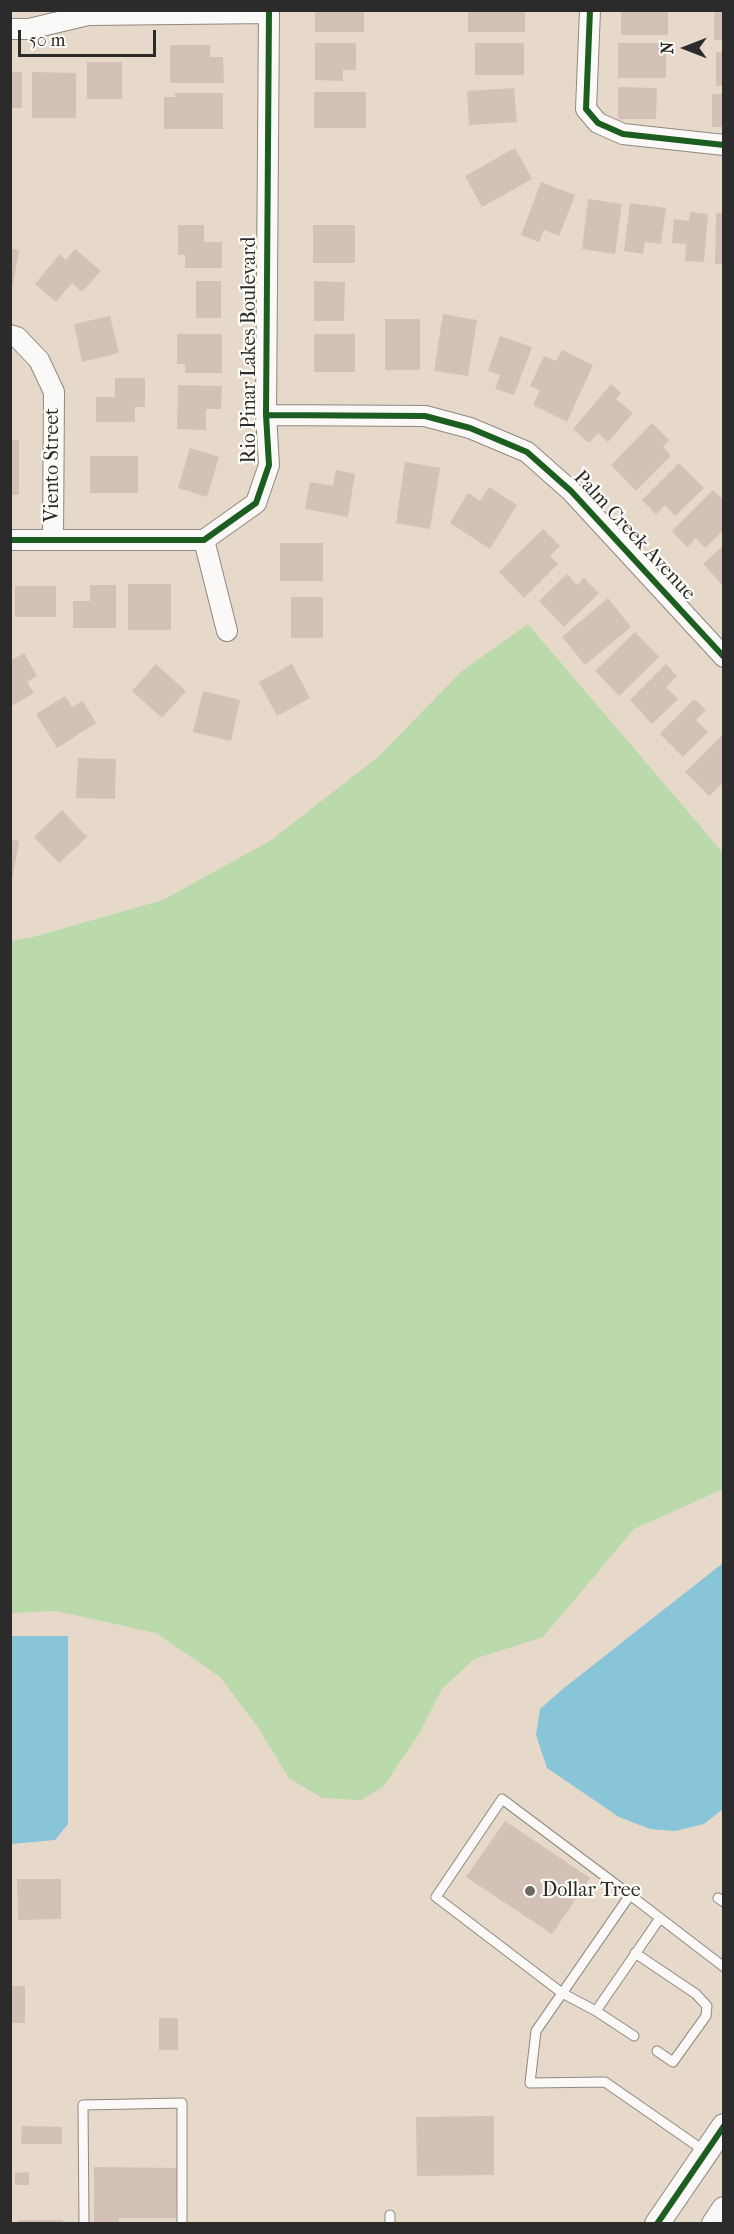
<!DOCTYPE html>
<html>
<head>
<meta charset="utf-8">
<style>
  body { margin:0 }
  #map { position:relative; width:734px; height:2234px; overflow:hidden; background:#e6d9c9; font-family:"IM FELL French Canon",serif }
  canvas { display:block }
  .frame { position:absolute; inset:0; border:12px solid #2b2b2b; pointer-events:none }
  .north { position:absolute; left:656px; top:18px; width:60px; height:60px; -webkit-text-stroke:4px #fdfcf7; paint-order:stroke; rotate:270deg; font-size:16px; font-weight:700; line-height:24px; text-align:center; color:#2b2b2b }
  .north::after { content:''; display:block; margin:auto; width:21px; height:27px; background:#2b2b2b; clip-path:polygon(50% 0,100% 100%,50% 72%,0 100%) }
  .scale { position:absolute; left:18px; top:30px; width:138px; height:27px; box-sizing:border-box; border:3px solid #2b2b2b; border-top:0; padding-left:8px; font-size:18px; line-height:21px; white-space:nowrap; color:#2b2b2b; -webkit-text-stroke:4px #fdfcf7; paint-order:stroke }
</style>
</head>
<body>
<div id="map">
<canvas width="734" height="2234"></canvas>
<div class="frame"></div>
<div class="north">N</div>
<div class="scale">50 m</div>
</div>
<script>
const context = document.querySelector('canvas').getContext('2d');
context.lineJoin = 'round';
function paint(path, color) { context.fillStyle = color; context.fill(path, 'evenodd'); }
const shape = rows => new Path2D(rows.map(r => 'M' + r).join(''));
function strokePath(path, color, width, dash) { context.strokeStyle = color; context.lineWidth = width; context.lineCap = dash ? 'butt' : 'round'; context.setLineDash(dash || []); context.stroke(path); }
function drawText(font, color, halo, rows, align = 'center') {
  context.font = font + ' "IM FELL French Canon",serif'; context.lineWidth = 4.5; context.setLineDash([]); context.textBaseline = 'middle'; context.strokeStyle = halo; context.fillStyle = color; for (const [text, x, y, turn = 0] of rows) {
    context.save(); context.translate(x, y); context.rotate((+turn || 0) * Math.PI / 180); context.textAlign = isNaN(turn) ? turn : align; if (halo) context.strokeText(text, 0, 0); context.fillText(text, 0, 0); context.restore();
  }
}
paint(shape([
  [528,624,723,853,723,1489,634,1529,543,1637,474,1659,442,1689,419,1734,383,1787,361,1800,322,1798,289,1778,257,1726,220,1677,156,1633,56,1611,11,1613,11,941,33,937,163,900,270,841,378,757,462,671]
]), '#badaab');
paint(shape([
  [723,1563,723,1809,704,1824,675,1831,650,1829,619,1817,547,1768,536,1735,540,1709,564,1688],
  [11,1636,68,1636,68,1824,55,1840,11,1844]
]), '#88c5d8');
paint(shape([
  [315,10,364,10,364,32,315,32],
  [468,10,525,10,525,32,468,32],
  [621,10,668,10,668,35,621,35],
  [714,10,724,10,724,40,714,40],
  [315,43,356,43,356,70,343,70,343,81,315,80],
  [475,43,524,43,524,75,475,75],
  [618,43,666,43,666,78,618,78],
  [170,45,210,45,210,57,223,57,224,83,170,83],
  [716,52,724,52,724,86,716,86],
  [87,62,122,62,122,99,87,99],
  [10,72,22,72,22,108,10,108],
  [32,72,76,73,76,118,32,118],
  [618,87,657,88,656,119,618,119],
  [514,88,517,122,469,125,467,91],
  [314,92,366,92,366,128,314,128],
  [175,93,223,93,223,129,164,129,164,97,175,97],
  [712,94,724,94,724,127,712,127],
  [515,148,532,179,482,207,465,176],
  [541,182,575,195,559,236,544,230,539,242,521,235],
  [588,199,622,204,615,254,582,249],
  [630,203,666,208,661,244,645,242,643,254,624,251],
  [690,212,708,214,704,262,685,261,686,244,672,243,674,219,689,221],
  [716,213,724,213,724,264,715,264],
  [178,225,204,225,204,242,222,242,222,268,185,268,185,255,178,255],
  [313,225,355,225,355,263,313,263],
  [10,248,19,250,12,289,10,289],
  [75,249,101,271,82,292,72,283,56,302,35,284,60,254,66,260],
  [196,281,221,281,221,318,196,318],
  [314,281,345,282,344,321,314,321],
  [443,314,477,320,468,376,434,371],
  [110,316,119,353,82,362,74,324],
  [385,319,420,319,420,370,385,370],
  [177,334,222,334,222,373,185,373,185,364,177,364],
  [314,334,355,334,355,372,314,372],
  [500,336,532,347,514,395,495,389,500,375,488,371],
  [562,350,593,365,567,422,533,405,540,390,530,386,544,356,556,361],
  [115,378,145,378,145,407,135,407,135,422,96,422,96,397,115,397],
  [611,384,621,393,616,399,633,413,608,442,598,433,589,443,573,429],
  [178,385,222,386,221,409,206,409,206,430,177,429],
  [652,423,669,440,663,447,671,456,636,491,611,465],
  [10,440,19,440,19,495,10,495],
  [190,448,219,457,207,497,178,488],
  [90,456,138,456,138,493,90,493],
  [405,462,440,468,430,529,396,523],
  [679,463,704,488,675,516,665,505,656,514,642,500],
  [336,470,355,474,348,517,305,509,310,482,333,486],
  [489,487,517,505,490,549,450,523,468,493,480,501],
  [713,490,724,500,724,530,705,548,696,538,687,547,672,531],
  [543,529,560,546,550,556,558,564,524,598,499,572],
  [280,543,323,543,323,581,280,581],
  [724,545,724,587,703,564],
  [567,574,577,585,584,578,599,593,564,627,539,601],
  [128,584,171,584,171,630,128,630],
  [90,585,116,585,116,628,73,628,73,601,90,601],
  [15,586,56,586,56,617,15,617],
  [291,597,323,597,323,638,291,638],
  [608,598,631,627,585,665,562,637],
  [635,632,659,657,619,696,595,671],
  [24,653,37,676,27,682,34,693,10,707,10,661],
  [156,664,186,691,162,718,132,691],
  [292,664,310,698,277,716,259,682],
  [666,664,677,676,666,687,678,699,652,724,630,700],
  [203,691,240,700,231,741,193,732],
  [65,696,72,707,83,701,96,723,57,748,36,714],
  [694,699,706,710,696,720,708,732,683,757,660,734],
  [724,733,724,782,709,796,685,772],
  [78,758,116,759,115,799,76,798],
  [62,810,87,837,59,863,34,837],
  [10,840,19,841,12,880,10,880],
  [505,1821,590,1878,552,1934,466,1877],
  [17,1879,61,1879,61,1919,18,1920],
  [10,1986,25,1986,25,2023,10,2023],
  [159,2018,178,2018,178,2050,159,2050],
  [494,2116,494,2175,417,2176,416,2117],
  [22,2126,62,2127,62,2144,21,2144],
  [94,2167,177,2168,176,2218,119,2218,119,2224,94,2224],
  [29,2172,29,2185,15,2185,15,2173],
  [18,2220,63,2220,63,2224,18,2224]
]), '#d3c0b7');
const service = shape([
  [630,1895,502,1799,436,1897,562,1993,596,2011,634,2036],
  [718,1898,724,1902],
  [635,1953,696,1994,707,2006,706,2016,673,2062,657,2051],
  [596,2011,660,1918],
  [706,2152,605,2082,530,2083,536,2031,630,1895,724,1967],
  [84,2224,83,2105,182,2103,182,2224],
  [390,2224,390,2215]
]);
const minor = shape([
  [590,10,586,109,598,123,623,134,724,145],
  [10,29,29,29,88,15,269,13],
  [10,335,17,337,39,360,54,392,53,540],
  [266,415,425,416,470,428,527,452,571,491,724,657],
  [10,540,204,540,256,503,269,465,266,415,269,10],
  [204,540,227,631]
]);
const tertiary = shape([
  [657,2224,724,2126],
  [714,2224,724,2209]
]);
strokePath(service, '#8e8880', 11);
strokePath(minor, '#8e8880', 22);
strokePath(tertiary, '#8e8880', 26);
strokePath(service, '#fbf9f7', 9);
strokePath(minor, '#fbf9f7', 20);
strokePath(tertiary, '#fbf9f7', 24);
strokePath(shape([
  [590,10,586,109,598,123,623,134,724,145],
  [266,415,425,416,470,428,527,452,571,491,724,657],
  [10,540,204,540,256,503,269,465,266,415,269,10],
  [657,2224,724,2126]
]), '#1b5e20', 6);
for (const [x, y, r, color] of [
  [530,1891,6,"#6c6862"]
]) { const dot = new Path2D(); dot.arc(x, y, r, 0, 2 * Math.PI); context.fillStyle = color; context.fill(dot); strokePath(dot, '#fdfcf7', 2); }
drawText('20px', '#2b2b2b', '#fdfcf7', [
  ["Rio Pinar Lakes Boulevard",250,350,-90],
  ["Viento Street",53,465,-90],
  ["Palm Creek Avenue",634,536,47]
]);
drawText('20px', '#2b2b2b', '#fdfcf7', [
  ["Dollar Tree",542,1891]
], 'left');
</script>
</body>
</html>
